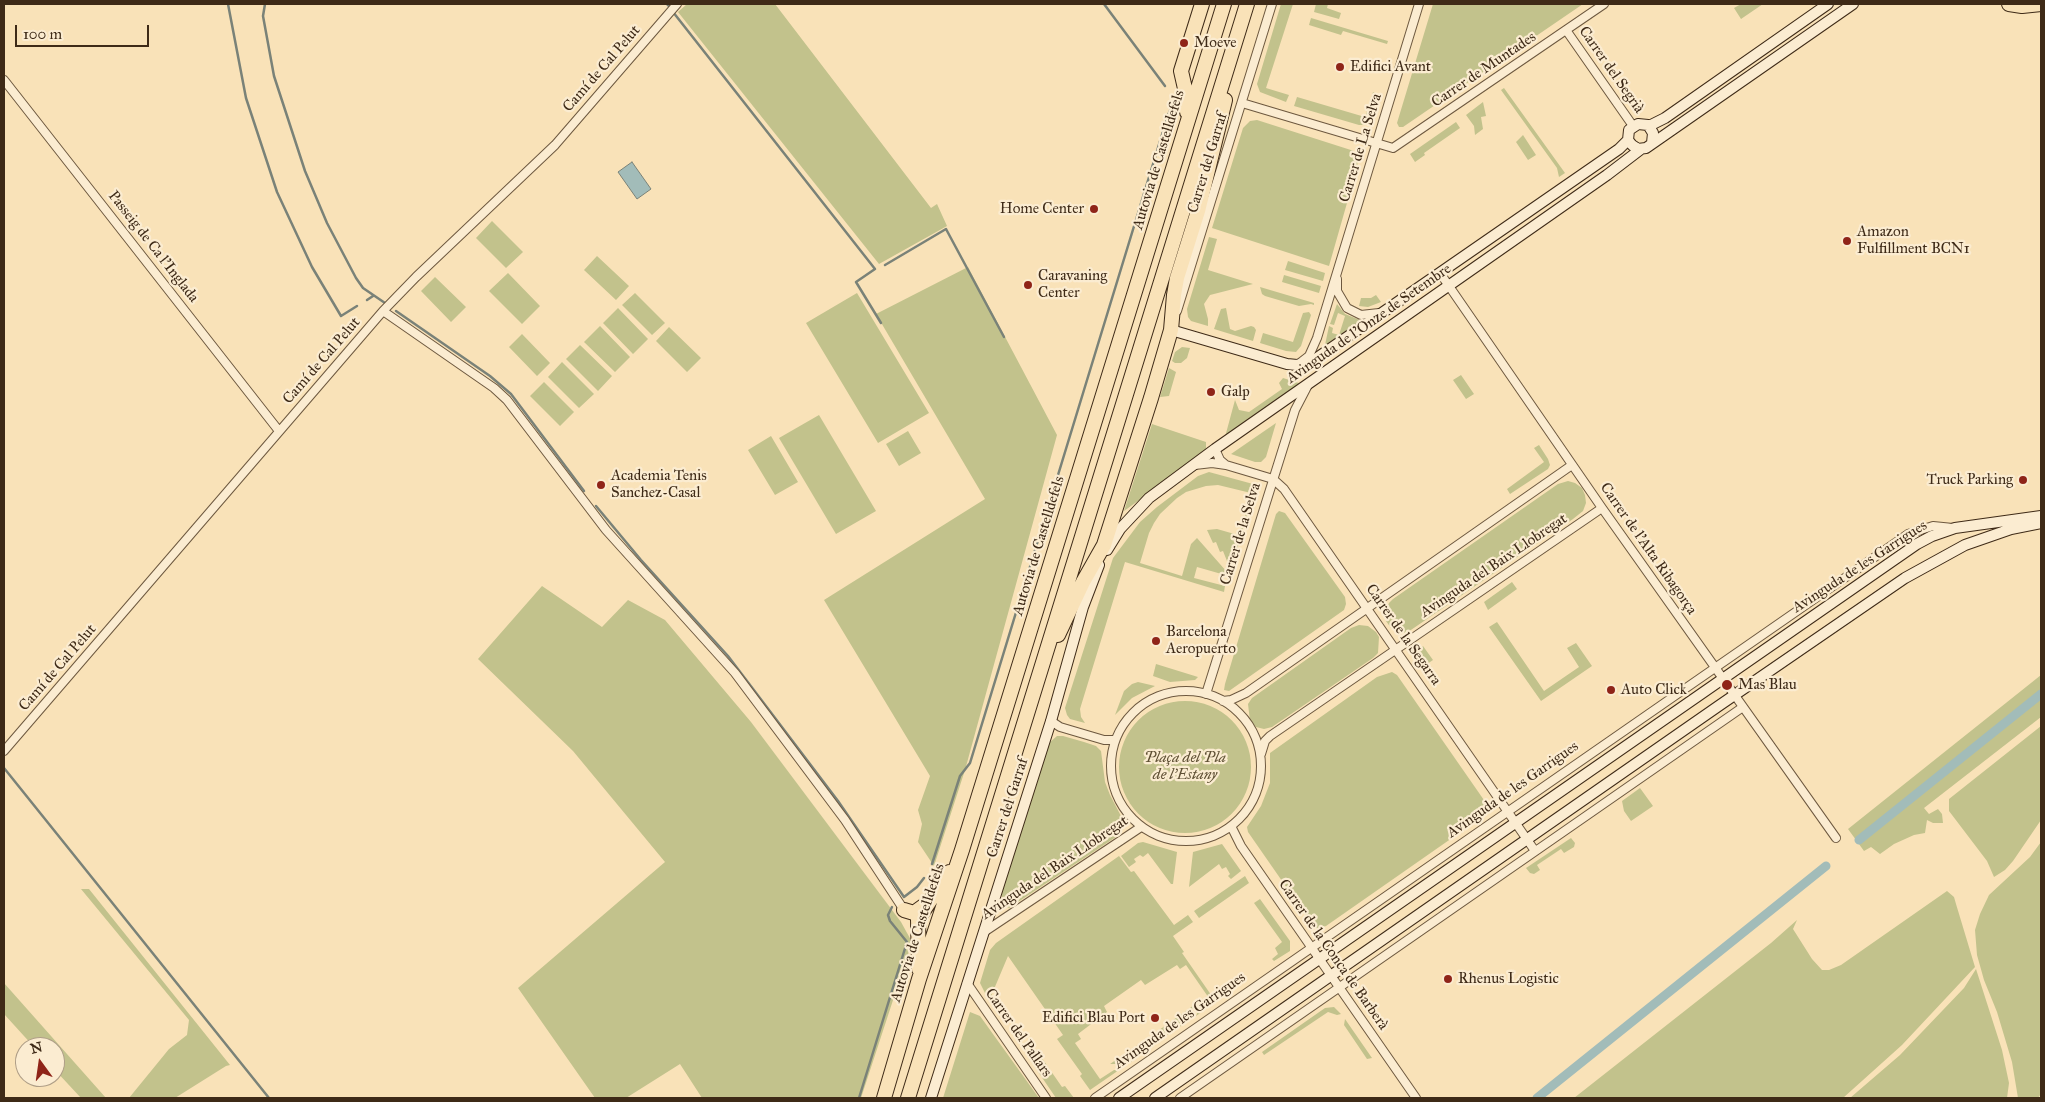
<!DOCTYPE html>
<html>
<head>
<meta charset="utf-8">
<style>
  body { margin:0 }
  #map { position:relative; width:2045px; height:1102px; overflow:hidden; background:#f9e2b8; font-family:"IM FELL Great Primer",serif }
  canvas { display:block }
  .frame { position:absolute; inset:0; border:5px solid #3e2a17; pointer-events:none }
  .north { position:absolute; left:15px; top:1037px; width:50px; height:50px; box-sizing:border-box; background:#fbecd1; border:1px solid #af9e87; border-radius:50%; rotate:346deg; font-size:14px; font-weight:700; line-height:20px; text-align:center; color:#3e2a17 }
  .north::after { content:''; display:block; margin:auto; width:18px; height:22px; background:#8f2418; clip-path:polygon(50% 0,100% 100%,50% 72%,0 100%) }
  .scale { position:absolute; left:15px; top:25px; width:134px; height:22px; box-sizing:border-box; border:2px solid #3e2a17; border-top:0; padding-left:6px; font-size:15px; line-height:18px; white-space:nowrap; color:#3e2a17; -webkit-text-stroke:4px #fbecd1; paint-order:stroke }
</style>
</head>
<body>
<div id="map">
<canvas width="2045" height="1102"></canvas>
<div class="frame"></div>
<div class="north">N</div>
<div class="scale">100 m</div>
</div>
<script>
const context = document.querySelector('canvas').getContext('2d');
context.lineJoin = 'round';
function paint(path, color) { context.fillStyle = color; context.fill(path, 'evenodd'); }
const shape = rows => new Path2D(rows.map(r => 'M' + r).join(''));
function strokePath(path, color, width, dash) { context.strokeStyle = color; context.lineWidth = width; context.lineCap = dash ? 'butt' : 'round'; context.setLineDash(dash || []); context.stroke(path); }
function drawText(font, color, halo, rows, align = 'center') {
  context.font = font + ' "IM FELL Great Primer",serif'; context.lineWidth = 4.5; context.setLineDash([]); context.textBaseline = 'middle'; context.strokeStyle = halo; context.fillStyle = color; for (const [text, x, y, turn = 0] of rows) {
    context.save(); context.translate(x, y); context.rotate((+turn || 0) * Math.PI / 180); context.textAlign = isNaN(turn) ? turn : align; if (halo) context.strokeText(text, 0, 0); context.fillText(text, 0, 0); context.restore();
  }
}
paint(shape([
  [687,4,775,4,931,208,937,204,947,226,879,264,678,12],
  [1281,4,1293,4,1266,88,1289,95,1286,102,1260,92,1257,84],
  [1316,4,1328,4,1327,8,1341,13,1339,19,1314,12],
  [1433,4,1583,4,1403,127,1399,127,1397,123],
  [1741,4,1763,4,1741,19,1734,8],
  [1311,18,1388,41,1387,44,1343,31,1341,35,1309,25],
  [1504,88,1565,173,1559,177,1557,168,1501,90],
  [1373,92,1379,95,1371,119,1366,125,1359,125,1294,106,1297,97,1365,117],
  [1483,102,1486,116,1481,117,1483,129,1475,135,1474,126,1466,115],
  [1257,120,1354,151,1358,157,1357,168,1329,266,1212,228,1243,128,1250,121],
  [1456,122,1460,128,1424,153,1425,155,1415,162,1410,154],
  [1523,135,1536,155,1528,160,1516,142],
  [492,221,523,252,506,268,476,238],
  [1209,237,1217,239,1208,270,1253,284,1210,295,1204,304,1208,319,1208,326,1191,321,1188,317,1187,309],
  [597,256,629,286,616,300,584,270],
  [1288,261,1325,273,1323,281,1285,270],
  [968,267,1057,435,965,770,934,866,918,842,922,824,918,810,930,776,824,600,985,499,876,314],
  [508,273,540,306,522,324,489,291],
  [1284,275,1321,286,1319,293,1282,282],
  [435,277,466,307,451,322,421,291],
  [1260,287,1314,303,1314,305,1311,304,1299,306,1265,296,1262,294],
  [635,293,665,323,652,335,622,305],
  [857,293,929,413,878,443,806,323],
  [1376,295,1381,302,1368,307,1359,306,1361,298,1371,298],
  [1337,304,1345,314,1360,320,1359,322,1325,345,1329,326,1333,328,1332,333,1339,335,1345,316,1338,313,1334,325,1330,324],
  [618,308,648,339,633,354,603,323],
  [1226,308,1230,329,1235,331,1251,326,1254,327,1256,330,1253,341,1214,329,1221,309],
  [1309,312,1311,315,1301,346,1296,352,1286,351,1260,343,1263,333,1293,342,1303,313],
  [600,326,630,357,615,372,584,342],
  [669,327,701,358,687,372,656,341],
  [522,334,550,363,537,376,509,347],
  [580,345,612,376,598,391,566,359],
  [1182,347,1190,348,1187,358,1181,363,1175,363,1172,361,1175,352],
  [562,362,594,394,579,408,548,377],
  [1169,368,1176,372,1169,396,1160,397],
  [1461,375,1474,394,1466,399,1453,380],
  [1283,378,1302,384,1225,437,1235,400,1239,410,1249,412,1282,389,1279,383],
  [544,382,574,412,560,426,530,396],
  [819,415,876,511,836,534,779,438],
  [1276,423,1266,457,1261,462,1255,462,1231,454],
  [1152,424,1206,442,1206,452,1124,511],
  [908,431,921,453,899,466,886,444],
  [771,436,798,482,775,495,748,450],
  [1539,445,1548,459,1550,465,1548,469,1510,494,1507,489,1544,462,1534,448],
  [1209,472,1253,484,1251,493,1218,485,1206,486,1186,492,1177,498,1160,514,1154,523,1149,533,1140,563,1182,576,1191,544,1197,538,1227,572,1225,575,1197,567,1194,578,1225,586,1224,592,1125,562,1080,709,1081,717,1085,723,1070,719,1067,715,1065,708,1113,558,1140,522,1157,507,1198,476],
  [1568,481,1575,483,1582,488,1585,495,1586,503,1583,511,1573,519,1408,632,1401,633,1391,628,1386,621,1385,612,1389,603,1393,599,1558,484],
  [1254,492,1234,560,1227,561,1223,551,1220,552,1216,542,1213,543,1207,530,1217,529,1238,535],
  [1279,511,1285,513,1345,597,1346,604,1344,610,1229,691,1224,690,1225,684,1276,514],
  [1512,582,1517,589,1488,610,1484,602],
  [542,586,602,627,628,600,665,620,751,722,901,922,912,942,861,1098,702,1098,680,1064,626,1098,595,1098,518,988,665,862,573,751,478,659],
  [1497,622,1544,691,1579,667,1567,648,1576,643,1592,666,1541,701,1489,627],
  [1359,625,1368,626,1376,632,1379,637,1378,653,1373,658,1272,727,1264,729,1256,727,1250,721,1248,704,1252,698,1351,628],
  [1423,646,1433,660,1424,666,1418,657,1418,653],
  [1156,664,1198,677,1195,680,1170,682,1153,676],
  [1392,672,1397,675,1486,803,1488,809,1485,815,1326,926,1319,929,1314,927,1248,832,1247,827,1261,806,1270,783,1270,753,1377,677],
  [2041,675,2041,717,1924,808,1929,814,1938,809,1942,814,1943,823,1933,823,1927,820,1925,833,1914,835,1894,844,1880,854,1871,847,1864,851,1848,829],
  [1138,682,1155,686,1132,698,1115,715,1124,691,1132,684],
  '1119 767a66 66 0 1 1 132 0a66 66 0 1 1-132 0Z',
  [2041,726,2041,820,2013,861,2005,870,1994,877,1987,861,1949,811,1949,799],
  [1057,736,1063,736,1084,742,1096,746,1101,751,1105,782,1110,795,1122,818,1123,829,1119,835,1009,908,1005,906,1002,901,1002,892,1049,743],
  [1640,788,1653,806,1631,821,1624,811,1622,801],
  [1571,838,1575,843,1574,847,1564,853,1561,849,1537,865,1540,870,1534,874,1530,873,1526,868],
  [1143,842,1177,852,1173,884,1171,884,1148,853,1143,857,1140,855,1134,859,1136,862,1129,867,1121,856,1138,843],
  [2041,842,2041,1094,2038,1098,2018,1098,2012,1062,1997,1012,1984,980,1977,955,1975,930,1980,914,1989,895,2030,857],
  [1222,844,1241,871,1231,879,1228,876,1230,874,1226,867,1222,869,1219,864,1189,887,1193,852],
  [1119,856,1131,872,1134,871,1174,925,1188,915,1193,922,1173,936,1184,952,1182,953,1216,1002,1196,1016,1198,1011,1211,1001,1186,965,1180,969,1177,965,1145,985,1141,980,1104,1006,1107,1012,1078,1034,1081,1039,1075,1043,1100,1079,1114,1070,1119,1070,1090,1090,1080,1076,1082,1074,1057,1039,1063,1035,1008,956,989,1001,980,983,990,950,996,943],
  [1245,876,1249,883,1199,918,1194,911],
  [81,889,89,889,230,1065,226,1066,175,1098,129,1098,169,1049,187,1035,189,1020],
  [1947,891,1954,897,1956,904,1975,967,1902,1045,1843,1098,1574,1098,1771,943,1797,920,1793,929,1812,959,1822,970,1829,970,1841,965],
  [1260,899,1290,941,1290,951,1274,961,1272,959,1278,954,1275,948,1282,942,1254,903],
  [1976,969,2002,1050,2009,1083,2007,1098,1850,1098,1900,1055,1964,988],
  [4,983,106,1098,81,1098,55,1070,55,1047,34,1047,4,1014],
  [1194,1005,1187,1022,1160,1040,1155,1033],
  [1334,1007,1341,1014,1337,1015,1328,1012,1264,1055,1262,1052,1325,1008],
  [970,1012,980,1016,1039,1098,943,1098],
  [1345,1019,1372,1058,1367,1059,1344,1025],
  [1148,1038,1154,1046,1128,1064,1110,1064],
  [1037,1051,1062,1087,1065,1086,1074,1098,1056,1098,1028,1057]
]), '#c2c28c');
const water = shape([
  [632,162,651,189,637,199,618,172,632,162]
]);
paint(water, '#a2bcb9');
strokePath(water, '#7a8278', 1);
strokePath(shape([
  [228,4,246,98,277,192,312,267,341,316,357,306],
  [265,4,263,16,274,76,305,171,327,223,356,278,363,288,385,303],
  [667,4,669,6],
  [1104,4,1165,86],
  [673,12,875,269,856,282,881,323],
  [885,265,946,229,1004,337],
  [367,300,373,296],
  [396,311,490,376,511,394,584,491],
  [596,506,641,560,728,656,838,801,904,897,917,887,924,878],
  [4,768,269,1098],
  [932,864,960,776,970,763,1168,115,1175,100],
  [859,1098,907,942,890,921,888,915,892,907]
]), '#7a8278', 2.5);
strokePath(shape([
  [1859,840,2041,694],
  [1537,1098,1826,866]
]), '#a2bcb9', 9);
const street = shape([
  [1566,30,1633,126],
  [4,80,279,431],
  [1242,103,1393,148,1604,4],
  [1440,273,1602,508,1836,838],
  [1337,279,1337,291,1347,308,1361,315,1379,313],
  [383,311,494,388,507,400,606,530,735,673,845,820,904,910],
  [1177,311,1272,4],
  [1300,363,1309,356,1317,338,1419,4],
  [1215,449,1220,460,1226,465,1273,479,1284,489,1535,851],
  [1195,465,1212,463,1226,465],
  '1111 766a75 75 0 1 1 150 0a75 75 0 1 1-150 0Z',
  [1206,694,1295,410,1308,385],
  [1223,701,1231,700,1246,693,1572,465],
  [1051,721,1060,727,1104,740,1114,740],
  [4,751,383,311,416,277,555,145,677,4],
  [1261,754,1265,741,1270,736,1602,508],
  [1231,826,1241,846,1416,1098],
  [984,932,1141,827],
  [967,983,1046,1098],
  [1095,1098,1908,534,1933,526,1953,528],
  [1180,1098,1743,707]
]);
const secondary = shape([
  [1649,126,1665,118,1828,4],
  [1652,143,1653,133,1648,125,1638,124,1629,130,1628,140,1632,145,1638,149,1646,148,1853,4],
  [1171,330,1287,364,1297,365,1311,362,1619,149,1628,140],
  [1107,550,1120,529,1149,498,1215,449,1607,175,1641,149],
  [931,1098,1051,721,1083,607,1099,565],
  [1119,1098,1917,544,1932,536,1955,528,2041,516],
  [1155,1098,1720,705,1905,578,1965,545,2011,529,2041,523]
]);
const highway = shape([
  [2009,4,2022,6,2041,4],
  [1187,112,1186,93,1181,71,1202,4],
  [1058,635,1083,582,1104,545,1151,398,1171,330,1174,295,1177,278,1198,211,1225,100],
  [904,910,914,913,925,905],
  [919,969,918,919,949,872],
  [884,1098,919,979,962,850,1224,4],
  [908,1098,1247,4]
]);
strokePath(street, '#6d583f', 10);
strokePath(secondary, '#3e2a17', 12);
strokePath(highway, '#3e2a17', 16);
strokePath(street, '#fbecd1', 8);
strokePath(secondary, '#fbecd1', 10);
strokePath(highway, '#f9e2b8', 14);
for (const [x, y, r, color] of [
  [1184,43,5,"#8f2418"],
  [1340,67,5,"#8f2418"],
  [1094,209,5,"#8f2418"],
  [1847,241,5,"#8f2418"],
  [1028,285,5,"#8f2418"],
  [1211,392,5,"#8f2418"],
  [2023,480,5,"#8f2418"],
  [601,485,5,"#8f2418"],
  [1156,641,5,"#8f2418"],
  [1727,685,6,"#8f2418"],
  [1611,690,5,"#8f2418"],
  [1448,979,5,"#8f2418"],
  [1155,1018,5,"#8f2418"]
]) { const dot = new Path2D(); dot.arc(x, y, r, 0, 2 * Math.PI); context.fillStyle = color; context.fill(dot); strokePath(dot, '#fbecd1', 2); }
drawText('15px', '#3e2a17', '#fbecd1', [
  ["Moeve",1194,43],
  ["Edifici Avant",1350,67],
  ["Home Center",1084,209,"right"],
  ["Amazon",1857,232],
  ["Fulfillment BCN1",1857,249],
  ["Caravaning",1038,276],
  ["Center",1038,293],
  ["Galp",1221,392],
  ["Academia Tenis",611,476],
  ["Sanchez-Casal",611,493],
  ["Truck Parking",2013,480,"right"],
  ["Barcelona",1166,632],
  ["Aeropuerto",1166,649],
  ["Mas Blau",1738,685],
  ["Auto Click",1621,690],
  ["Rhenus Logistic",1458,979],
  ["Edifici Blau Port",1145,1018,"right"]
], 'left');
drawText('15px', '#3e2a17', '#fbecd1', [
  ["Camí de Cal Pelut",602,69,-49],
  ["Carrer de Muntades",1484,70,-34],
  ["Carrer del Segrià",1611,70,55],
  ["Carrer de La Selva",1361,148,-73],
  ["Autovia de Castelldefels",1159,160,-73],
  ["Carrer del Garraf",1208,163,-73],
  ["Passeig de Ca l'Inglada",153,247,52],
  ["Avinguda de l'Onze de Setembre",1369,324,-35],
  ["Camí de Cal Pelut",322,361,-49],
  ["Carrer de la Selva",1241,534,-73],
  ["Autovia de Castelldefels",1039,546,-73],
  ["Carrer de l'Alta Ribagorça",1648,549,55],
  ["Avinguda del Baix Llobregat",1494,566,-34],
  ["Avinguda de les Garrigues",1860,567,-33],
  ["Carrer de la Segarra",1403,635,55],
  ["Camí de Cal Pelut",58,668,-49],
  ["Avinguda de les Garrigues",1513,790,-35],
  ["Carrer del Garraf",1008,808,-72],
  ["Avinguda del Baix Llobregat",1055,868,-34],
  ["Autovia de Castelldefels",918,933,-72],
  ["Carrer de la Conca de Barberà",1333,955,55],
  ["Avinguda de les Garrigues",1180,1021,-35],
  ["Carrer del Pallars",1018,1033,55]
]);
drawText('italic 15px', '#5f5034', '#fbecd1', [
  ["Plaça del Pla",1185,758],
  ["de l'Estany",1185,775]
]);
</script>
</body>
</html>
